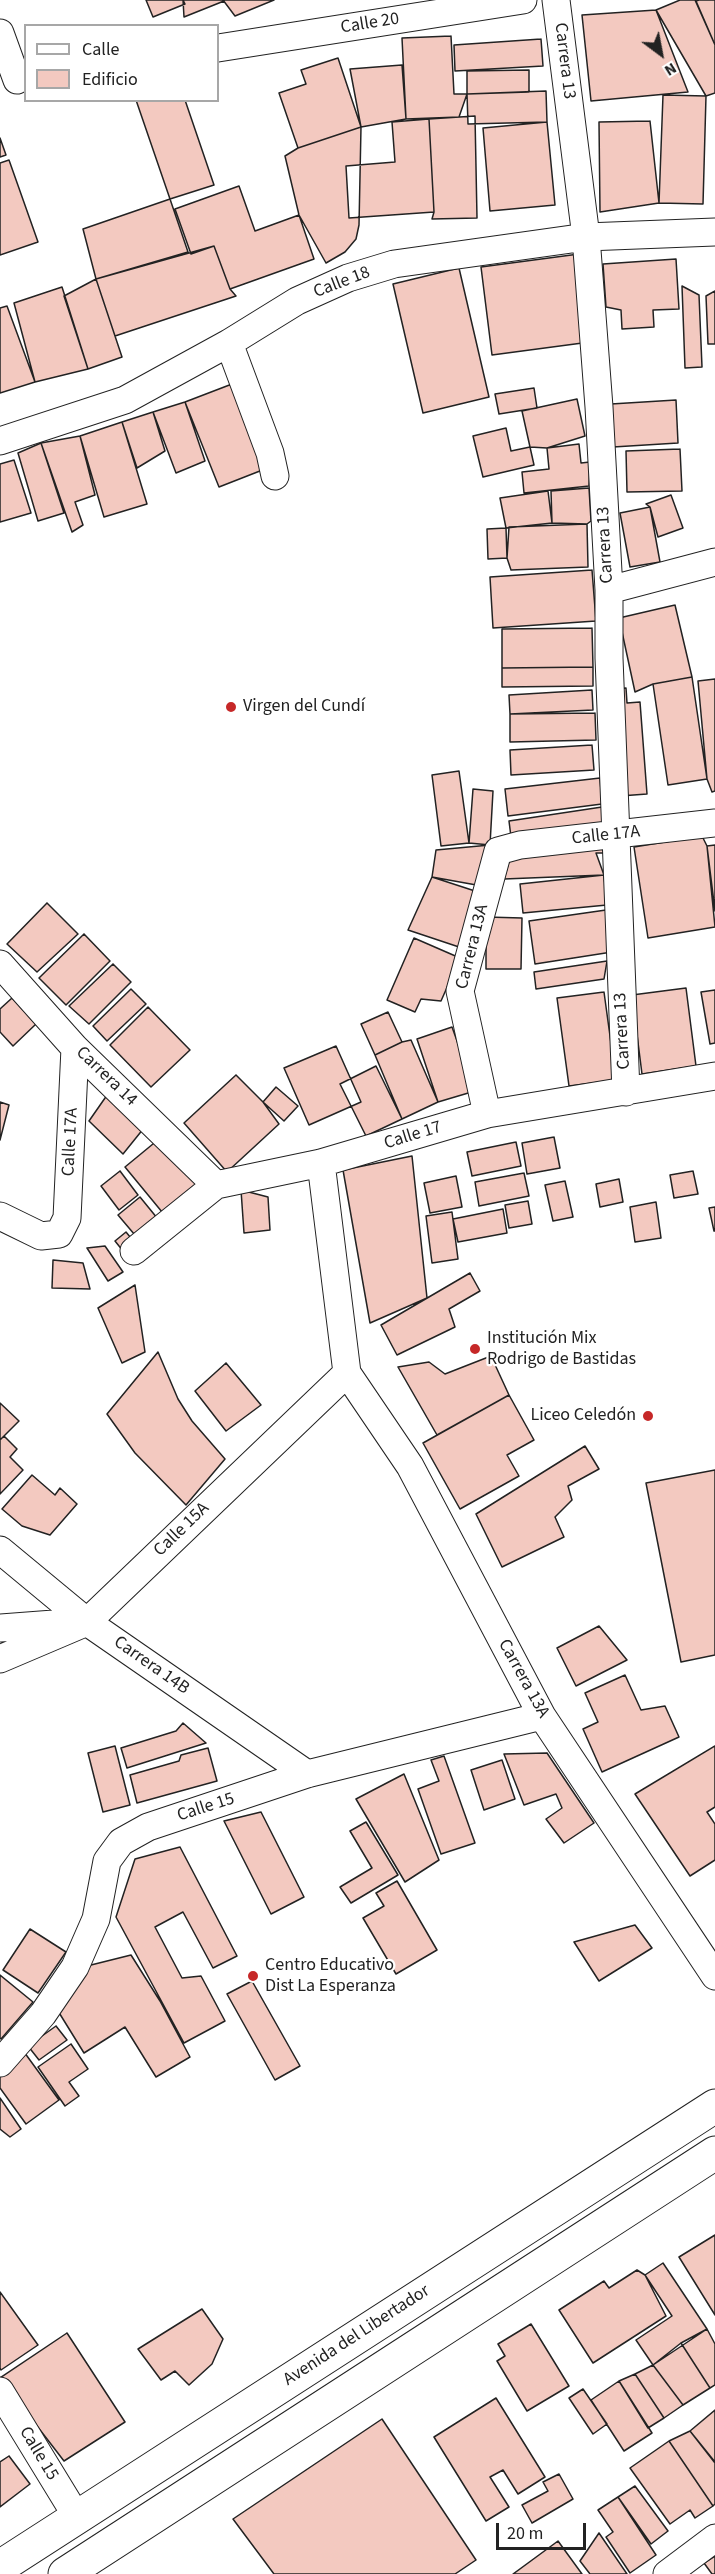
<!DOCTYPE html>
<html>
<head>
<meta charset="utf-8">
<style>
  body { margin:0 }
  #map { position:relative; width:715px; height:2574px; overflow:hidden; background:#fff; font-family:"Source Sans 3",sans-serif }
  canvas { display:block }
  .legend { position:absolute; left:24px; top:24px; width:195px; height:78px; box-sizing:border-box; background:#fff; border:2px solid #a7a7a7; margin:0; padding:8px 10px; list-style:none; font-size:18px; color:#222 }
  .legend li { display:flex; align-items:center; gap:12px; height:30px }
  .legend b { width:30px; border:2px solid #a7a7a7 }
  .north { position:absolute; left:631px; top:24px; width:60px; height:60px; -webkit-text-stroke:4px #fff; paint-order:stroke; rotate:148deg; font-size:16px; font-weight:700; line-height:24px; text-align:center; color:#222 }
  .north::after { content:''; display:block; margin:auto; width:21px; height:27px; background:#222; clip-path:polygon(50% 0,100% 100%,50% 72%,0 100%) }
  .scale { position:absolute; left:496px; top:2523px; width:90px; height:27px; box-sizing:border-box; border:3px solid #222; border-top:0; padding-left:8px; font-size:18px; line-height:21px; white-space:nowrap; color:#222; -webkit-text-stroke:4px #fff; paint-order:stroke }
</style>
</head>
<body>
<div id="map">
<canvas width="715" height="2574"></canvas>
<ul class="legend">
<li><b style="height:8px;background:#fff"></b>Calle</li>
<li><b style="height:16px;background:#f3c9c0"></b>Edificio</li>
</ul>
<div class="north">N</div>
<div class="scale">20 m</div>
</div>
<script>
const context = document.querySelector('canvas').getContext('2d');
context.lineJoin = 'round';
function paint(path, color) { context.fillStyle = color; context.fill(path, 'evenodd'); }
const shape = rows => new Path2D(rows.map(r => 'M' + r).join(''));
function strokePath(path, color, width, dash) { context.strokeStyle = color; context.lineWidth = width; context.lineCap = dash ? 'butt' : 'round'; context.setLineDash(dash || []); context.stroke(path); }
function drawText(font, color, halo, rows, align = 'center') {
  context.font = font + ' "Source Sans 3",sans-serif'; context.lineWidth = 4.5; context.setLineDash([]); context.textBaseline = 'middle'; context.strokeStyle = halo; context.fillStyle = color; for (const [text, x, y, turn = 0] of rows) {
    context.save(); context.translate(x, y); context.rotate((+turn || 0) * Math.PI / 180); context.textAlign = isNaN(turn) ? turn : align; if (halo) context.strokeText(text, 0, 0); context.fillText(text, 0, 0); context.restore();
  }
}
const building = shape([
  [146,0,183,0,185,4,153,17,146,0],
  [183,0,223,0,224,1,184,17,183,0],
  [223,0,274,0,235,16,223,0],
  [680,0,695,0,715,45,715,93,706,96,656,10,680,0],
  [699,0,715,0,715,45,696,1,699,0],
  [656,10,688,92,591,101,582,15,656,10],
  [451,36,454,94,467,94,459,117,406,119,402,38,451,36],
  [541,39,543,66,455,71,454,45,541,39],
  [338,58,361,127,298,148,279,93,306,84,301,70,338,58],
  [402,65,406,119,361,127,350,69,402,65],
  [529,70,529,92,467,94,467,71,529,70],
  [546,91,547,122,468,124,467,94,546,91],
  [663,95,706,96,703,204,659,203,663,95],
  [136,100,185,100,214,185,170,199,136,100],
  [475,116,477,218,432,219,434,212,429,119,475,116],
  [429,119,434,212,349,218,346,166,395,162,392,122,429,119],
  [650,121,659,203,600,212,599,122,650,121],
  [547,122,555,205,490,211,483,128,547,122],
  [361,127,359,225,356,239,345,252,326,263,299,215,285,156,298,148,361,127],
  [0,138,6,155,0,157,0,138],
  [9,160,38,242,0,255,0,163,9,160],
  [239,186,255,231,299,215,314,259,230,289,214,246,191,254,175,209,239,186],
  [170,199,188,252,96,279,83,229,170,199],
  [214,246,230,289,236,296,115,336,96,279,214,246],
  [579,254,590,342,492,355,481,267,579,254],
  [676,259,679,309,653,310,654,327,622,329,621,310,606,307,603,264,676,259],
  [459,268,489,397,423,413,393,284,459,268],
  [96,279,122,357,88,369,64,296,96,279],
  [682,286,699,295,702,367,685,368,682,286],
  [62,287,88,369,35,382,14,303,62,287],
  [715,291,715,344,708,344,706,296,715,291],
  [7,306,35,382,0,393,0,308,7,306],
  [232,384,265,469,219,487,185,402,232,384],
  [534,388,537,408,499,414,495,394,534,388],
  [577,399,585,436,547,448,530,447,522,411,577,399],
  [676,400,678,443,613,447,611,404,676,400],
  [185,402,205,461,176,473,153,412,185,402],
  [153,412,165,451,137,468,122,422,153,412],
  [122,422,147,504,104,517,80,436,122,422],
  [506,428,511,451,530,447,534,465,483,477,473,436,506,428],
  [80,436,95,495,75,502,83,525,72,532,41,443,80,436],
  [41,443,64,513,38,521,18,453,41,443],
  [579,444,581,463,590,462,589,486,524,493,522,472,549,469,547,448,579,444],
  [680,449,682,491,627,492,626,451,680,449],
  [14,460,31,513,0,522,0,464,14,460],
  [589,488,591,521,587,524,552,523,551,491,589,488],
  [548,491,552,523,506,528,500,498,548,491],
  [671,495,683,528,658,537,650,507,646,504,671,495],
  [650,507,660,562,630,567,620,513,650,507],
  [587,524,588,567,511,570,507,558,509,527,587,524],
  [506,528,507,558,488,559,487,529,506,528],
  [592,570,596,621,493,628,490,577,592,570],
  [675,605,692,677,653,684,635,692,619,618,675,605],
  [592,628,593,667,502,668,502,629,592,628],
  [593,667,593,686,502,687,502,668,593,667],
  [692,677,707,779,668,785,653,684,692,677],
  [715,679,715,791,712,792,707,779,698,681,715,679],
  [626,688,627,703,640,702,647,794,620,796,612,689,626,688],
  [592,690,593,710,510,714,509,695,592,690],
  [595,713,596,740,510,742,510,714,595,713],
  [592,745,594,770,511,775,510,750,592,745],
  [459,771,469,843,441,846,432,775,459,771],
  [600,778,602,804,508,816,505,789,600,778],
  [473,789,493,791,490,845,469,843,473,789],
  [602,807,606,830,512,845,509,821,602,807],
  [702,836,707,846,715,927,648,938,634,847,702,836],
  [490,845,482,886,432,877,436,850,490,845],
  [608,845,608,853,596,853,604,875,504,879,513,848,608,845],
  [715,845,715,911,707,846,715,845],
  [604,875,607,905,523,913,520,884,604,875],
  [432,877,478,892,462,948,408,930,432,877],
  [47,903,78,934,37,972,7,944,47,903],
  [606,910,612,952,535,964,529,921,606,910],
  [486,917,522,918,521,969,486,969,486,917],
  [84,934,110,961,66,1005,39,978,84,934],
  [414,938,460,958,441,1001,421,999,415,1012,387,1000,414,938],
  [607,961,604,979,536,989,534,972,607,961],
  [113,964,131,982,89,1024,69,1006,113,964],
  [686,988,696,1066,642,1074,632,995,686,988],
  [131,989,146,1004,107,1041,93,1026,131,989],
  [715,990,715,1043,710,1044,701,992,715,990],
  [604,992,616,1080,569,1086,557,998,604,992],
  [12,998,36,1024,13,1046,0,1032,0,1009,12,998],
  [148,1007,190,1050,151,1087,110,1045,148,1007],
  [388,1012,402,1042,375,1055,361,1024,388,1012],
  [452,1027,475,1091,438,1102,417,1039,452,1027],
  [411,1040,438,1102,402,1119,375,1055,402,1042,411,1040],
  [336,1046,361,1102,309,1125,284,1068,336,1046],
  [376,1066,402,1119,366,1136,340,1084,376,1066],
  [236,1075,263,1102,279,1124,227,1172,184,1123,236,1075],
  [276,1087,298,1106,284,1121,263,1102,276,1087],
  [112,1088,148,1123,123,1154,89,1121,112,1088],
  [0,1102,9,1105,0,1140,0,1102],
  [554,1137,560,1168,527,1174,522,1143,554,1137],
  [159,1139,201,1190,167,1218,125,1167,159,1139],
  [516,1142,521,1166,472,1176,467,1152,516,1142],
  [412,1156,427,1298,370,1323,343,1170,412,1156],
  [120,1171,138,1195,119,1210,101,1186,120,1171],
  [693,1171,698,1194,674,1198,670,1175,693,1171],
  [524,1173,529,1196,479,1206,475,1182,524,1173],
  [456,1176,462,1207,430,1213,424,1183,456,1176],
  [619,1179,623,1202,600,1207,596,1184,619,1179],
  [565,1181,573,1217,553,1221,545,1185,565,1181],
  [241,1190,268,1197,270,1230,244,1233,241,1190],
  [140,1197,162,1224,140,1241,118,1215,140,1197],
  [528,1201,532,1224,509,1228,505,1205,528,1201],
  [656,1202,661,1238,635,1242,630,1207,656,1202],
  [715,1207,715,1231,714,1231,709,1208,715,1207],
  [503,1209,507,1233,458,1242,453,1219,503,1209],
  [452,1212,458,1259,432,1263,426,1216,452,1212],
  [126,1232,139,1248,127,1256,115,1241,126,1232],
  [105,1246,123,1272,108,1281,87,1248,105,1246],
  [53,1260,83,1263,90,1289,52,1288,53,1260],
  [470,1273,480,1291,449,1309,455,1327,397,1355,381,1325,470,1273],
  [135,1285,145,1352,122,1363,98,1308,135,1285],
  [158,1352,178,1399,192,1421,225,1459,186,1505,135,1453,107,1414,158,1352],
  [491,1356,509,1395,437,1435,398,1367,429,1362,445,1374,491,1356],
  [226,1363,261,1405,226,1431,195,1391,226,1363],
  [509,1395,534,1440,507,1455,519,1476,460,1509,423,1443,509,1395],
  [0,1403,19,1421,0,1440,0,1403],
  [4,1436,17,1449,10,1457,23,1470,0,1494,0,1440,4,1436],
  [585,1446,599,1469,568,1486,572,1500,555,1517,564,1537,502,1567,476,1514,585,1446],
  [715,1470,715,1655,681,1662,646,1483,715,1470],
  [32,1475,55,1495,60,1488,77,1504,50,1535,22,1526,2,1509,32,1475],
  [599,1626,627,1660,576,1686,557,1648,599,1626],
  [625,1675,641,1710,665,1706,679,1737,602,1772,583,1729,598,1722,585,1693,625,1675],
  [183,1723,206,1743,127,1768,121,1748,176,1731,183,1723],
  [115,1746,130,1805,103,1812,88,1753,115,1746],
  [715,1746,715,1807,707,1812,715,1824,715,1860,690,1876,635,1794,715,1746],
  [208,1748,217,1781,137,1803,130,1775,179,1761,181,1755,208,1748],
  [547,1753,594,1823,564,1843,546,1819,562,1808,556,1794,524,1805,504,1754,547,1753],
  [444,1756,475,1843,441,1854,418,1789,439,1781,431,1760,444,1756],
  [502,1760,515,1799,484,1810,471,1770,502,1760],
  [404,1774,439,1860,405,1882,356,1799,404,1774],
  [261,1812,304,1897,271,1914,224,1821,261,1812],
  [366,1822,398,1875,351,1903,340,1887,372,1868,350,1831,366,1822],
  [180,1847,237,1956,213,1968,183,1912,155,1927,182,1978,201,1976,225,2021,184,2043,116,1917,135,1859,180,1847],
  [397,1881,437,1950,396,1974,363,1918,384,1906,376,1893,397,1881],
  [635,1925,652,1948,599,1981,574,1942,635,1925],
  [30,1929,66,1952,38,1993,3,1970,30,1929],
  [131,1955,160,2001,190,2057,156,2077,125,2027,84,2053,58,2011,79,1968,131,1955],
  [0,1975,33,2002,1,2039,0,2038,0,1975],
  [252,1981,300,2066,275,2080,227,1994,252,1981],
  [56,2026,67,2040,39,2060,28,2046,56,2026],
  [71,2044,88,2069,69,2082,79,2096,65,2106,38,2067,71,2044],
  [19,2045,59,2100,26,2124,0,2088,0,2072,19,2045],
  [0,2098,21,2129,10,2137,0,2129,0,2098],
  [715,2235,715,2315,679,2257,715,2235],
  [663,2263,707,2329,653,2365,636,2340,672,2316,645,2275,663,2263],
  [637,2270,645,2275,666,2316,593,2363,559,2310,604,2281,609,2288,637,2270],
  [0,2292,38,2345,1,2370,0,2368,0,2292],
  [202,2309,223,2339,212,2364,189,2385,175,2371,161,2380,138,2349,202,2309],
  [531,2324,569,2386,527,2411,497,2361,505,2356,498,2344,531,2324],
  [707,2329,715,2344,715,2385,710,2388,681,2343,707,2329],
  [67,2333,125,2422,64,2461,0,2378,67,2333],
  [681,2343,710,2388,683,2405,653,2365,681,2343],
  [653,2365,683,2405,664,2418,635,2374,653,2365],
  [635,2374,664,2418,648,2428,619,2381,635,2374],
  [619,2381,652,2433,624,2451,591,2400,619,2381],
  [583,2389,607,2424,593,2434,569,2398,583,2389],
  [496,2398,545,2477,518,2494,503,2470,490,2477,509,2507,486,2521,434,2437,496,2398],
  [715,2410,715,2462,690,2431,715,2410],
  [382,2419,476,2560,455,2574,274,2574,233,2519,382,2419],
  [690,2431,715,2463,715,2504,713,2506,669,2441,690,2431],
  [669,2441,713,2506,695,2518,690,2510,670,2524,630,2468,669,2441],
  [9,2456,30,2484,0,2507,0,2462,9,2456],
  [559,2474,573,2499,532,2523,522,2505,548,2491,543,2482,559,2474],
  [635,2486,668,2531,651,2544,618,2497,635,2486],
  [618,2497,656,2555,630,2573,606,2537,613,2532,598,2510,618,2497],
  [599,2533,627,2574,590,2574,580,2561,599,2533],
  [558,2541,582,2574,513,2574,558,2541],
  [715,2556,715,2574,712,2574,704,2563,715,2556]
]);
paint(building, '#f3c9c0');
strokePath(building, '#222', 1.5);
const minor = shape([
  [556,0,586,237,599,407,609,590,609,658,626,1092],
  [0,33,17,80],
  [218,48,523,0],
  [229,343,270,453,275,476],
  [0,441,125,400,229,343,297,301,348,278,394,264,586,237,715,232],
  [609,590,715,562],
  [0,964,75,1048,216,1185],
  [487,1114,460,991,498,851,520,845,715,823],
  [321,1163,347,1373,410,1466,542,1716,715,1976],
  [0,1216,41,1236,59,1234,67,1218,75,1048],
  [134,1251,216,1185,321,1163,487,1114,715,1076],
  [0,1550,87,1622,307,1774],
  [0,1628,67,1623],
  [0,1659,87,1622,347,1373],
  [0,2063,43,2014,75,1967,96,1919,107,1861,121,1842,148,1827,307,1774,542,1716],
  [0,2391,77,2517],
  [667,2574,715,2538]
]);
const secondary = shape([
  [0,2567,715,2106],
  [65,2574,715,2153]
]);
strokePath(minor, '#222', 29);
strokePath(secondary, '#222', 35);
strokePath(minor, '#fff', 27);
strokePath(secondary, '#fff', 33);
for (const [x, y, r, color] of [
  [231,707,6,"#c62828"],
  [475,1349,6,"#c62828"],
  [648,1416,6,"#c62828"],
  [253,1976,6,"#c62828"]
]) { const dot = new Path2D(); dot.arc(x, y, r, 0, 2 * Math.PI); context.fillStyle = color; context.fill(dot); strokePath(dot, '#fff', 2); }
drawText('18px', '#222', '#fff', [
  ["Calle 20",370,24,-9],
  ["Carrera 13",564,61,83],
  ["Calle 18",342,283,-21],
  ["Carrera 13",606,545,-93],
  ["Calle 17A",606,836,-6],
  ["Carrera 13A",473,947,-76],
  ["Carrera 13",623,1031,-93],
  ["Carrera 14",106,1077,44],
  ["Calle 17",413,1136,-17],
  ["Calle 17A",71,1142,-87],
  ["Calle 15A",182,1530,-44],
  ["Carrera 14B",151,1666,35],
  ["Carrera 13A",523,1679,61],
  ["Calle 15",206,1808,-18],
  ["Avenida del Libertador",357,2336,-33],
  ["Calle 15",38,2454,59]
]);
drawText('18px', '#222', '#fff', [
  ["Virgen del Cundí",243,707],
  ["Institución Mix",487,1339],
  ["Rodrigo de Bastidas",487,1360],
  ["Liceo Celedón",636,1416,"right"],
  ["Centro Educativo",265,1966],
  ["Dist La Esperanza",265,1987]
], 'left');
</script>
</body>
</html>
